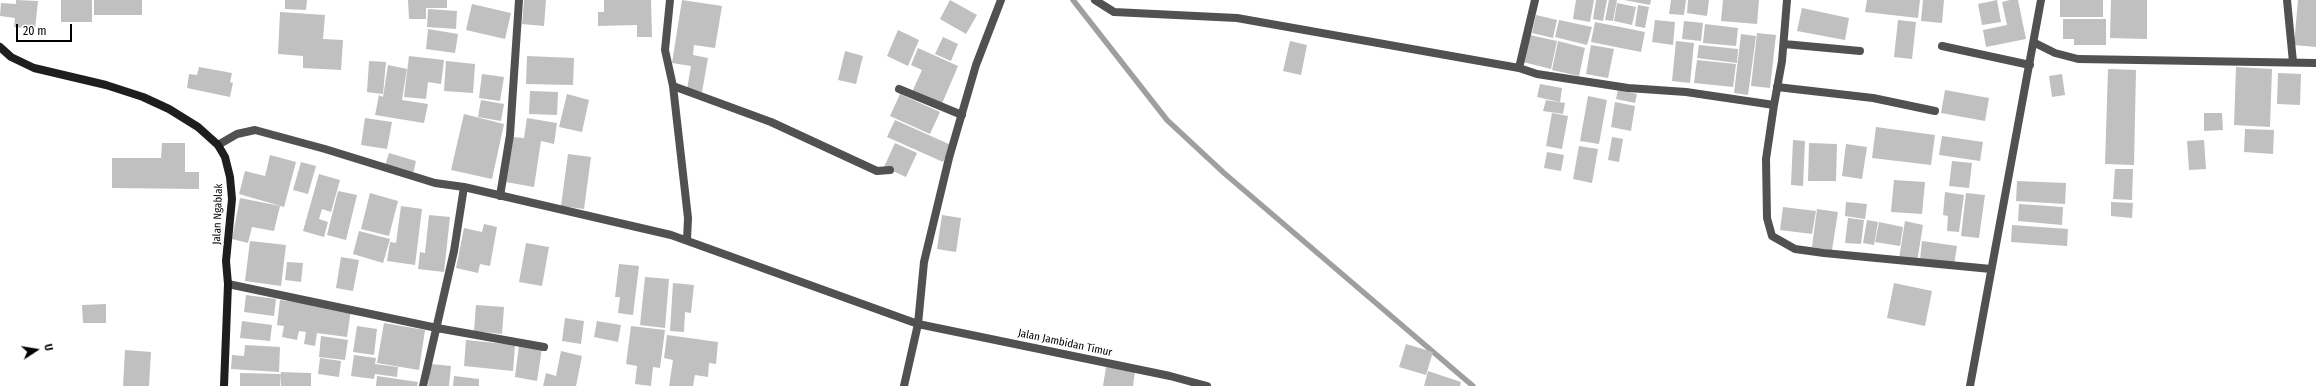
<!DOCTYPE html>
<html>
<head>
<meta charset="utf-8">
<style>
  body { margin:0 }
  #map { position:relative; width:2316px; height:386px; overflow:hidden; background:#fff; font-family:"Fira Sans Condensed",sans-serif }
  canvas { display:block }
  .north { position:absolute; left:16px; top:330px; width:40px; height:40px; -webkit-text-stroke:3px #fff; paint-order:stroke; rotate:78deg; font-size:11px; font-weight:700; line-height:16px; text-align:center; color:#000 }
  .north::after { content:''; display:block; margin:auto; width:14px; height:18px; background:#000; clip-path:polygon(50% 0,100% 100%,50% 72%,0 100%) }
  .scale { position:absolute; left:16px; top:24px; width:56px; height:18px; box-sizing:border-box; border:2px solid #000; border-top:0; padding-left:5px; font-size:12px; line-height:14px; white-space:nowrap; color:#000; -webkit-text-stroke:3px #fff; paint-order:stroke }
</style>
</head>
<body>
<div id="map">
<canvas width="2316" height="386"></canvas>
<div class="north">U</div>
<div class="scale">20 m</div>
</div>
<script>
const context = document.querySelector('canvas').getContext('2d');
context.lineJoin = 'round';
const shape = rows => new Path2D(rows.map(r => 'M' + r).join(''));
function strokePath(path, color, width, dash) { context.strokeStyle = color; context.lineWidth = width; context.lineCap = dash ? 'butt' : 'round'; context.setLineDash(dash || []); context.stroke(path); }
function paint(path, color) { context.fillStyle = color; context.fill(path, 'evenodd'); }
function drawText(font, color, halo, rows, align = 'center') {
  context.font = font + ' "Fira Sans Condensed",sans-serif'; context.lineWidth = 4; context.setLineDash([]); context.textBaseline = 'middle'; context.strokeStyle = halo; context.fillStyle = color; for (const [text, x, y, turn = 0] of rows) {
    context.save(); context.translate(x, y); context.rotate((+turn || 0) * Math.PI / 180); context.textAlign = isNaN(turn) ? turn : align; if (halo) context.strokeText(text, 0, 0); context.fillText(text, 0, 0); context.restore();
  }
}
strokePath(shape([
  [1073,0,1167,120,1224,173,1473,386]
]), '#9f9f9f', 5.5);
paint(shape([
  [16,0,38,1,35,29,14,27,15,18,0,16,1,3,16,4],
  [61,0,92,0,92,22,61,22],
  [94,0,142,0,142,15,94,15],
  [285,0,307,0,306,10,285,9],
  [408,0,447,0,447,8,426,8,426,19,409,19],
  [524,0,546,0,544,26,522,24],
  [604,0,651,0,652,37,637,37,637,25,598,26,598,12,604,12],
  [682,0,722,6,715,48,694,45,693,55,708,58,702,92,687,89,691,66,672,63],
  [950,0,977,15,966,34,940,19],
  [1576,0,1594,0,1590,22,1573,19],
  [1596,0,1607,0,1603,21,1593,19],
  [1609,0,1617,0,1613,21,1605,20],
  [1624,0,1651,0,1650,5],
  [1671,0,1686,0,1684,15,1669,14],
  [1688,0,1709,0,1707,16,1687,13],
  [1723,0,1759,0,1757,24,1721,21],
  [1867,0,1920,0,1918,18,1865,12],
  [1923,0,1944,0,1942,23,1921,21],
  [1997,0,2001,22,1982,25,1978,4],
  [2010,0,2018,0,2026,39,1986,47,1983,30,2007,25,2002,2],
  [2060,0,2103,0,2103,17,2060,17],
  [2111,0,2147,0,2147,39,2110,38],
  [2298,0,2316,0,2316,47,2294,45],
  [1617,3,1636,7,1632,25,1614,21],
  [472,4,511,13,505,39,466,30],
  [1638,5,1649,7,1645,28,1635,26],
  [1802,8,1849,18,1845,40,1797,31],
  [428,9,457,11,456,29,427,27],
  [280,12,325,15,323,39,343,40,341,70,303,68,303,56,278,54],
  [1536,15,1557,20,1553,38,1532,33],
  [2063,19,2106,19,2106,45,2074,45,2074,39,2063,39],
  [1559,20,1592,27,1587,45,1555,37],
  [1655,20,1675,22,1673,45,1652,42],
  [1898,20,1916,22,1912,59,1894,57],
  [1684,21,1703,23,1701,41,1682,39],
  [1595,22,1645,32,1641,52,1591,42],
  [1705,24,1738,28,1736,46,1703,43],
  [428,29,458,34,455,53,426,49],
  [898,30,919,40,908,66,887,56],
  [1757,33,1776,35,1770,88,1751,86],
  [1741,34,1756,36,1748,95,1734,93],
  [1530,35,1557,41,1551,69,1523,62],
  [943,37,958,44,951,61,935,54],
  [1290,41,1307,45,1301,75,1283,71],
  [1558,41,1585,48,1579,76,1552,70],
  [1676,41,1694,43,1690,83,1672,81],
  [1591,45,1614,49,1608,78,1586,74],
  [1699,45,1738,49,1737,63,1697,58],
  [918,48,958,66,941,106,912,92,922,70,911,65],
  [845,51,863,56,856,84,838,80],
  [409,56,444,60,441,84,428,82,426,99,404,97],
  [527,56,574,58,573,85,526,84],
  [1697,60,1736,64,1733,87,1694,83],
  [369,61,386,62,383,94,367,92],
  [446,61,475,64,473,93,444,91],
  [388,65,407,69,402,100,428,104,424,123,375,115,379,95,383,97],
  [199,67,232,73,230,82,233,83,230,97,187,88,189,74,197,75],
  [2236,67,2272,69,2270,127,2234,125],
  [2108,69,2136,70,2134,165,2105,164],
  [2278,73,2301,74,2300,105,2277,104],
  [482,74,504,77,500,101,479,98],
  [2062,74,2065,95,2052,97,2049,76],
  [1540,84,1562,88,1560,102,1537,97],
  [1618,90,1637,94,1635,103,1616,99],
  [1945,90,1989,98,1985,121,1941,113],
  [530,91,558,92,557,115,529,114],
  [567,94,589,100,582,132,559,127],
  [900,94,940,112,930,134,890,116],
  [1588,96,1607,100,1599,144,1580,141],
  [481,100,504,104,501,121,478,117],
  [1546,100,1565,103,1563,114,1543,111],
  [1615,102,1635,106,1631,131,1611,127],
  [1552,113,1568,116,1562,149,1546,146],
  [2204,113,2222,113,2223,130,2204,131],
  [464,114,504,124,492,179,451,170],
  [365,118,392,122,387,149,361,145],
  [527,118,557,123,554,144,541,141,534,187,506,182,513,137,524,138],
  [895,120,951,145,943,162,887,137],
  [1876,127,1935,135,1931,165,1872,158],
  [2245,129,2274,130,2273,154,2244,152],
  [1942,136,1983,142,1980,161,1939,155],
  [1612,137,1623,139,1619,162,1608,160],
  [1793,140,1805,141,1803,186,1791,185],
  [2204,140,2206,169,2189,170,2187,141],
  [162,143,185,143,185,172,199,172,199,189,112,188,112,158,161,158],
  [895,143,917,153,906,177,884,167],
  [1809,143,1837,144,1836,181,1808,181],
  [1846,144,1867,147,1862,179,1842,176],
  [1579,146,1598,149,1592,183,1573,179],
  [1547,152,1564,155,1561,171,1544,168],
  [389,153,416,161,413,174,385,166],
  [568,154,591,157,584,209,561,206],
  [270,155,296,162,284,207,239,194,245,171,265,176],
  [1952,161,1972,163,1969,188,1949,186],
  [301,162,316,166,308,194,293,190],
  [2115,169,2133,169,2132,200,2113,199],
  [319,174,340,180,331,212,322,209,319,219,328,222,324,237,303,231],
  [1894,180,1925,182,1922,214,1891,212],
  [2017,181,2066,183,2065,204,2016,201],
  [338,191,357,195,346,240,327,235],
  [1945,192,1964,195,1959,232,1947,231,1948,216,1943,215],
  [370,193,398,201,389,236,361,229],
  [1966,193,1985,195,1979,238,1961,236],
  [240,198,280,206,274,231,252,227,248,243,232,239],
  [1846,202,1867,204,1865,219,1845,216],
  [2111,202,2133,203,2132,218,2111,216],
  [2019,204,2063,207,2062,225,2018,221],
  [401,206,422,209,415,265,387,261,390,242,396,243],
  [1783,207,1816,211,1812,234,1780,230],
  [1817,209,1838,212,1832,250,1812,247],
  [429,215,450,217,444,272,418,269,420,252,425,253],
  [942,215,961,218,956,252,937,249],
  [1848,218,1864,220,1861,244,1845,243],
  [1867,220,1878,222,1874,245,1863,243],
  [1905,221,1923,225,1917,262,1899,259],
  [1879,222,1903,227,1900,246,1875,242],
  [484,224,497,227,490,266,480,264,478,273,456,268,464,228,482,232],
  [2012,225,2068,229,2067,246,2011,242],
  [359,231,390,239,383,263,353,254],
  [250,241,286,245,281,286,245,281],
  [1922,241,1957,246,1954,265,1920,260],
  [526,243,549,247,542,286,519,282],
  [341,257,359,260,353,291,336,288],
  [287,262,303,263,301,282,285,280],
  [619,264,639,266,633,315,618,313,620,297,615,297],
  [645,277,669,279,665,328,640,325],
  [673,283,694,285,691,313,685,312,684,332,670,331],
  [1894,283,1932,291,1925,326,1887,318],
  [246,295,276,299,274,316,244,312],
  [280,300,351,310,347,337,317,333,315,346,304,344,306,332,299,331,297,340,282,337,284,326,277,325],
  [106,304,106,323,83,323,82,305],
  [476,305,504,307,502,334,474,331],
  [565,318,584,321,581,344,562,341],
  [242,321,272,325,270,341,240,338],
  [597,321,621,325,618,342,594,337],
  [384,323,425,330,419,370,377,363],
  [357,326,377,329,374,355,353,352],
  [631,326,665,330,660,368,653,367,651,386,635,384,637,366,626,364],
  [667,335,718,342,716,364,709,363,708,377,695,375,693,386,669,386,673,360,664,358],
  [321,336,348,340,345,360,319,357],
  [466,340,515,345,513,371,464,366],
  [1406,344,1433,352,1426,375,1399,367],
  [245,345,280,347,279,372,231,369,232,355,244,356],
  [519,345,542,348,537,381,515,377],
  [125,350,151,352,149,386,123,386],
  [561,351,582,356,576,386,543,386,546,373,556,376],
  [354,355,376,358,375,364,398,367,397,377,375,374,374,379,351,376],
  [320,358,341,361,339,377,318,374],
  [431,364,451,366,449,386,428,386],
  [1106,367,1135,371,1133,386,1103,386],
  [1428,371,1461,382,1460,386,1424,386],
  [281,372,311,373,311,386,281,386],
  [240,373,281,374,280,386,240,386],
  [377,376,418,382,417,386,376,386],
  [454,376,479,379,479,386,453,386]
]), '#c0c0c0');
strokePath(shape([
  [1777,87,1873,98,1935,111],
  [899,89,962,115]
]), '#515151', 8);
strokePath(shape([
  [670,0,665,50,673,86,771,122,877,171,890,170],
  [1095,0,1114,12,1237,18,1519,68,1537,74,1628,88,1686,92,1774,105,1782,61,1787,0],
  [2287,0,2293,62],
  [2035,43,2055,53,2078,59,2316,63],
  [1784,44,1860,51],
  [1942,46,2030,65],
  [1519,68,1535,0],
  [673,86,688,218,687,240],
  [1774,105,1766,159,1767,218,1772,236,1795,249,1824,253,1991,269],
  [218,145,237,134,255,130,325,149,435,183,464,187,671,235,918,324,924,262,949,158,976,65,1001,0],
  [500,196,510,135,519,0],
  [228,284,437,328,544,347],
  [423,386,454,251,464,187],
  [904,386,918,324,1170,376,1207,386],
  [1970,386,2041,0]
]), '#515151', 8);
strokePath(shape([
  [0,47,11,57,34,68,106,85,143,97,169,109,198,127,218,145,225,157,230,177,232,199,226,261,228,284,224,386]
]), '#1e1e1e', 8);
drawText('11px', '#000', '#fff', [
  ["Jalan Ngablak",218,214,-88],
  ["Jalan Jambidan Timur",1065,343,12]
]);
</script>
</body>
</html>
